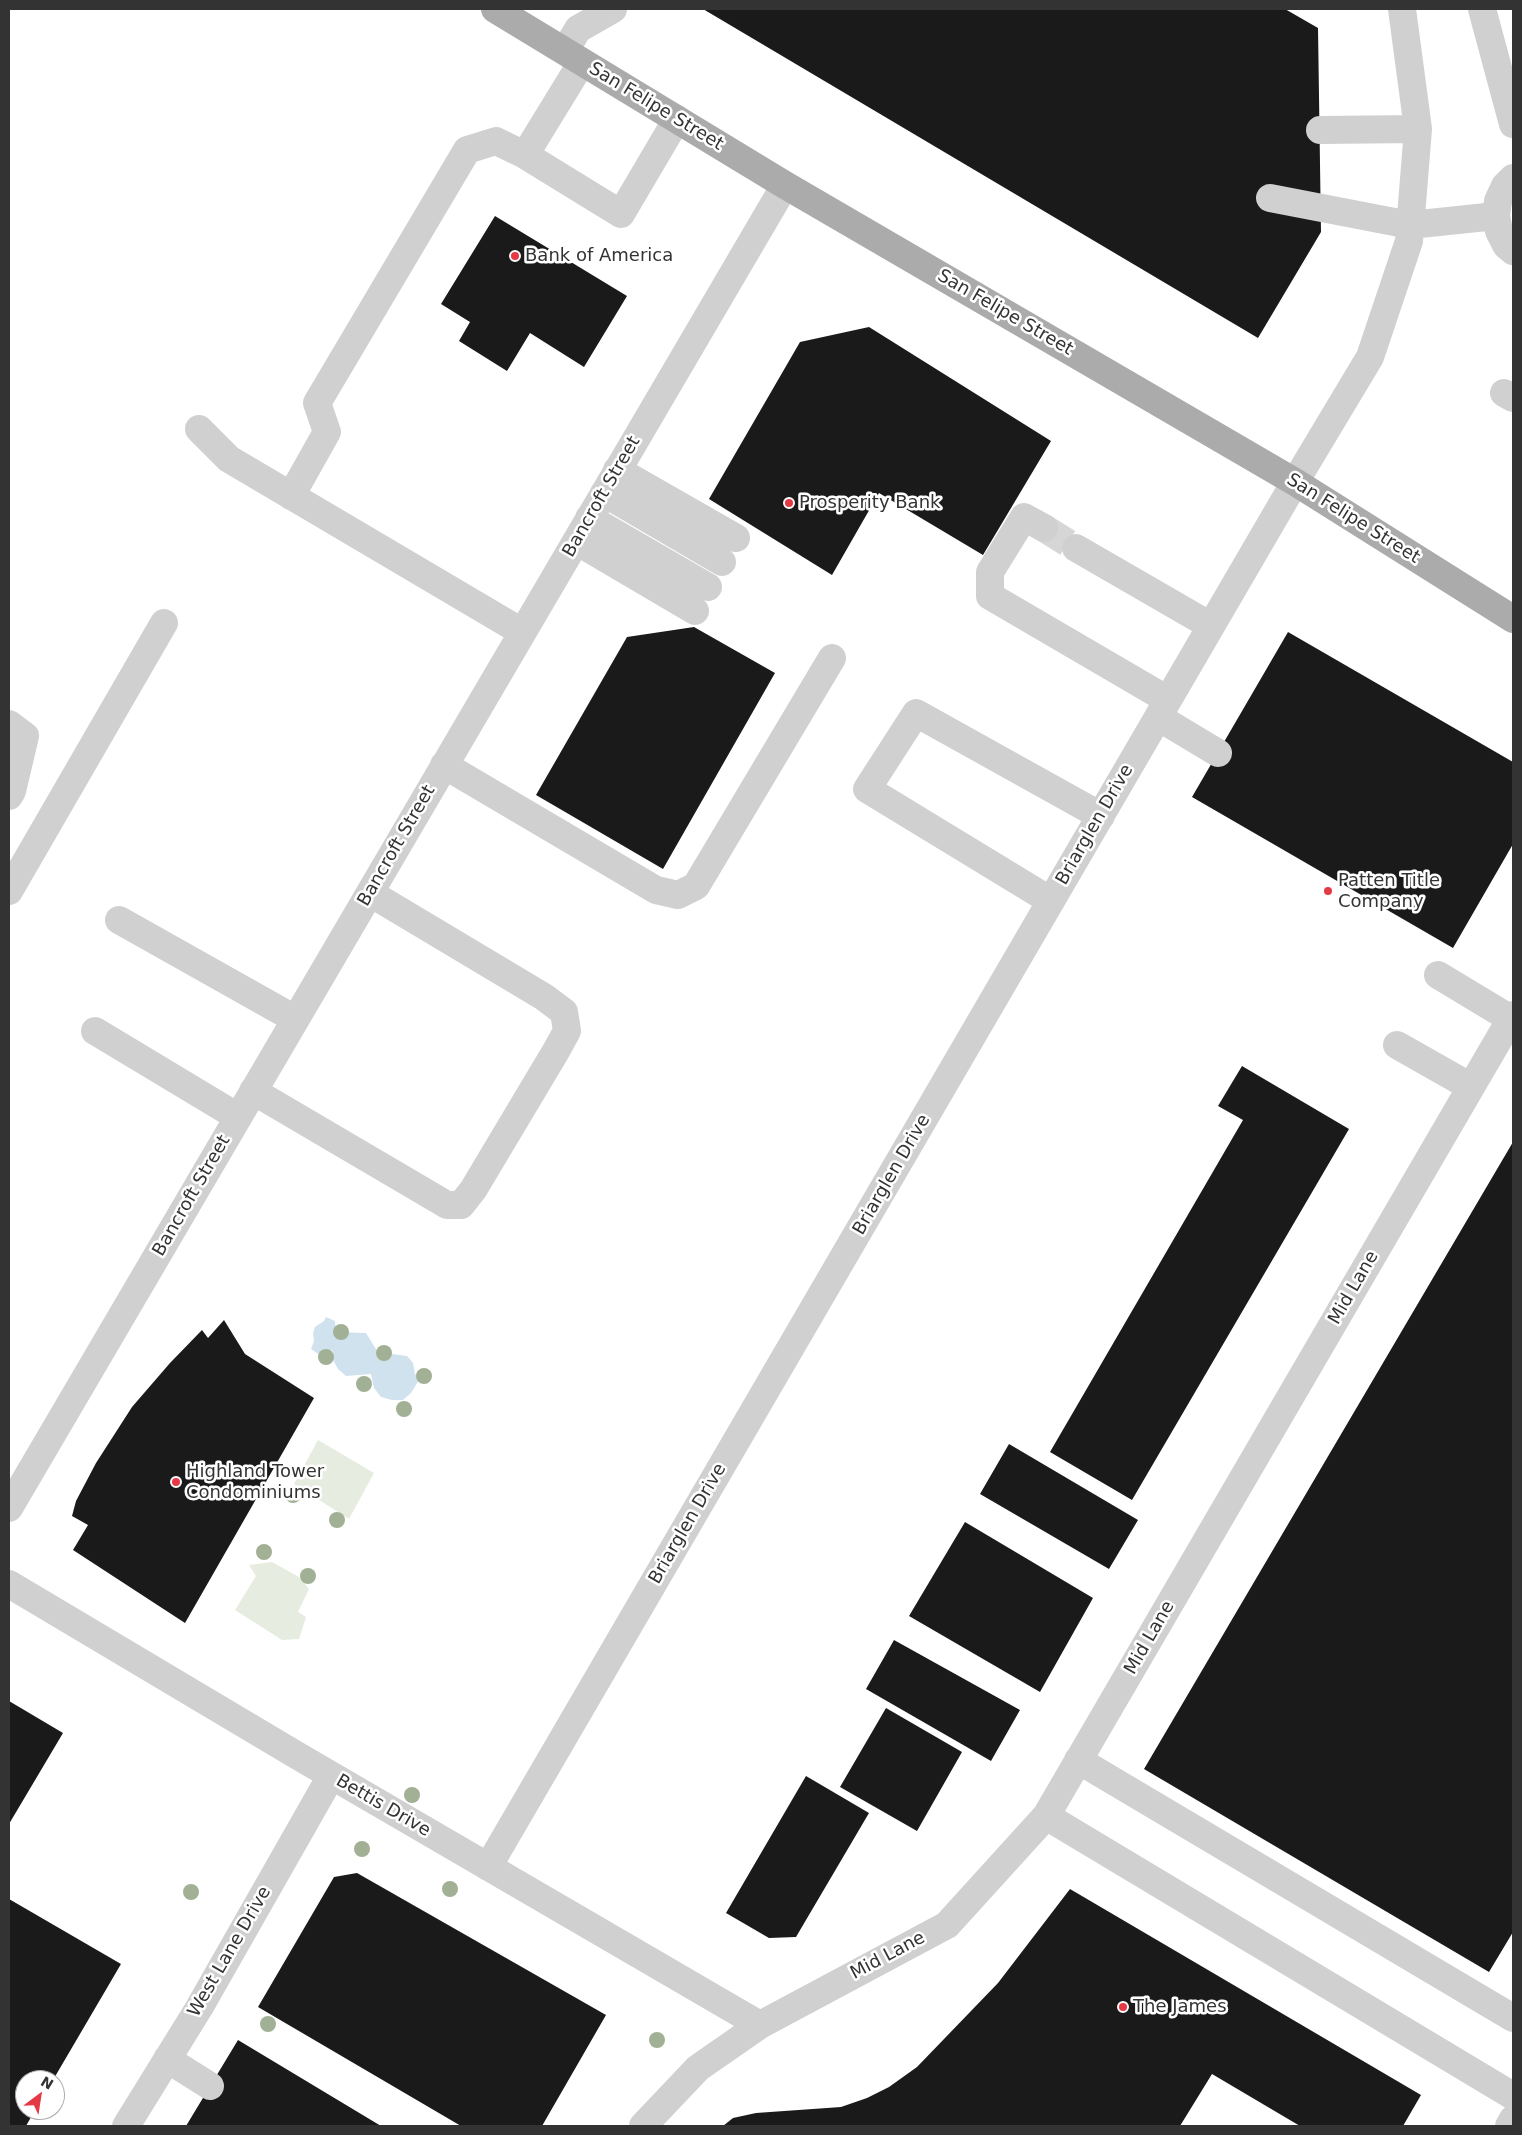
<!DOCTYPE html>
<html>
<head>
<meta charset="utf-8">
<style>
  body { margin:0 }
  #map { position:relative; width:1522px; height:2135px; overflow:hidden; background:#fff; font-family:"DejaVu Sans",sans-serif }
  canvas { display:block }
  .frame { position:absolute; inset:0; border:10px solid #333; pointer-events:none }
  .north { position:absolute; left:15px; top:2070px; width:50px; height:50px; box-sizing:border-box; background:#fff; border:1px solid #adadad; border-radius:50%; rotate:31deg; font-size:14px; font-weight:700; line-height:20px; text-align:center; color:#333 }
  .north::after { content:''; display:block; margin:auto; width:18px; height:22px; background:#e63946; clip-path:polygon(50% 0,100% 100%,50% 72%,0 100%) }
</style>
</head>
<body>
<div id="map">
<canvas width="1522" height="2135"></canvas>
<div class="frame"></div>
<div class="north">N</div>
</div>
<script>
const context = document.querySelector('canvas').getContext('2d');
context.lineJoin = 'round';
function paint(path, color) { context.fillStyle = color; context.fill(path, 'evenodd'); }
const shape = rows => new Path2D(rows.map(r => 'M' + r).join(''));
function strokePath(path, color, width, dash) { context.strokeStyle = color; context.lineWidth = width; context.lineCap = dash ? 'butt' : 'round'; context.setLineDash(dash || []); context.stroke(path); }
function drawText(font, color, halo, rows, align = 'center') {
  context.font = font + ' "DejaVu Sans",sans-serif'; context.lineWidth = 5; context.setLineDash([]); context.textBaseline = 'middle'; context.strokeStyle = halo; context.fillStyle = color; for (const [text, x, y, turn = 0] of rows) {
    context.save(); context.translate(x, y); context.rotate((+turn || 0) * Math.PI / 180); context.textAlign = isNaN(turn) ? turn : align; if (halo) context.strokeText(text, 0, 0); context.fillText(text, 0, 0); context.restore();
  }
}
paint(shape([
  [318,1440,374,1473,349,1519,294,1484],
  [272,1562,299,1577,309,1589,298,1612,306,1617,299,1639,282,1640,235,1610,256,1576,249,1565]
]), '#e6ecdf');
paint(shape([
  [326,1317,335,1321,336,1332,366,1333,382,1359,392,1354,407,1356,413,1363,415,1374,419,1380,411,1393,403,1400,392,1400,381,1397,374,1388,371,1374,346,1376,338,1369,333,1360,333,1351,325,1349,320,1355,311,1349,314,1341,313,1333,315,1327,324,1321]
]), '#cfe2ee');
paint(shape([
  [703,9,1285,9,1318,28,1321,232,1258,338],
  [495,216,627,296,584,367,530,333,507,371,459,341,470,322,441,304],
  [869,327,1051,441,983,555,879,493,832,575,709,499,800,342],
  [694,627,775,673,663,869,536,795,627,637],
  [1288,632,1513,762,1513,844,1453,948,1192,797],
  [1242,1066,1349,1129,1132,1500,1050,1452,1243,1120,1218,1106],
  [1513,1142,1513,1932,1489,1972,1144,1769],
  [224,1320,245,1354,314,1398,185,1623,73,1550,88,1525,72,1516,76,1501,96,1463,132,1407,170,1363,202,1330,208,1338],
  [1009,1444,1138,1520,1109,1569,980,1494],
  [965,1522,1093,1598,1040,1692,909,1616],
  [894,1640,1020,1710,991,1761,866,1689],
  [9,1701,63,1733,9,1824],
  [886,1708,962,1752,917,1831,840,1787],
  [806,1776,869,1813,796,1937,769,1938,726,1913],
  [357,1873,606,2015,542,2126,461,2126,258,2007,334,1877],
  [1070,1889,1421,2095,1403,2126,1300,2126,1212,2074,1180,2126,723,2126,733,2118,756,2113,841,2107,867,2098,889,2087,917,2067,998,1983],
  [9,1899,121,1964,53,2080,25,2080,25,2110,35,2110,26,2126,9,2126],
  [238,2040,381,2126,186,2126]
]), '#1a1a1a');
strokePath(shape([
  [1044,528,1076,548]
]), '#d6d6d6', 28, [28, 14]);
strokePath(shape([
  [1482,9,1513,124],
  [565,51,578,29,613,9],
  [582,62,525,155,621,214,677,119],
  [1320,130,1418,129],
  [1513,178,1505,186,1498,201,1496,216,1499,231,1506,245,1513,251],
  [1270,198,1410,225,1496,216],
  [1504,393,1513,398],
  [199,429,229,459,522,632],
  [617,470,736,538],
  [604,493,722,562],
  [291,496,327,432,317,403,467,150,496,141,525,155],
  [589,518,708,587],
  [1044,528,1024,517,990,572,990,596,1168,700],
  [576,541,695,611],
  [1076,548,1211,626],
  [1158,717,1218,753],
  [9,724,25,736,12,791,9,796],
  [444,765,656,890,678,895,696,886,832,658],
  [9,891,164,623],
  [1051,901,867,789,916,713,1101,816],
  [119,920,295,1019],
  [1438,975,1511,1019],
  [95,1031,238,1117],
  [1397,1045,1471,1087],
  [253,1091,447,1205,461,1205,473,1190,556,1051,567,1031,564,1012,544,997,370,893],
  [9,1508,785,185],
  [9,1584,298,1756,760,2025],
  [1078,1760,1513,2018],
  [1046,1816,1513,2096],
  [488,1867,1295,482,1370,357,1409,241,1418,129,1402,9],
  [167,2059,210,2086],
  [126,2126,199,2008,331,1776],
  [643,2126,698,2068,760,2025,947,1925,1046,1816,1513,1015],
  [1509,2126,1513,2119]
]), '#d0d0d0', 28);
strokePath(shape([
  [495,9,785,185,1295,482,1513,619]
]), '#ababab', 28);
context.fillStyle = '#a2b095';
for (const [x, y] of [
  [341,1332],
  [384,1353],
  [326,1357],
  [424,1376],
  [364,1384],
  [404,1409],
  [293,1495],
  [337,1520],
  [264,1552],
  [308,1576],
  [412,1795],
  [362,1849],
  [450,1889],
  [191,1892],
  [268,2024],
  [657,2040]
]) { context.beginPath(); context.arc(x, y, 8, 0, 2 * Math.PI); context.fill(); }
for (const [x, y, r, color] of [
  [515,256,5,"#e63946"],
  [789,503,5,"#e63946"],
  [1328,891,5,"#e63946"],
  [176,1482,5,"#e63946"],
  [1123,2007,5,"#e63946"]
]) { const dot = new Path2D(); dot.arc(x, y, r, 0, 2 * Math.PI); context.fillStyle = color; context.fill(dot); strokePath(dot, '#fff', 2); }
drawText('18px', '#333', '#fff', [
  ["San Felipe Street",656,107,31],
  ["San Felipe Street",1005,313,30],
  ["Bancroft Street",602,497,-60],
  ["San Felipe Street",1353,519,32],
  ["Briarglen Drive",1095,825,-60],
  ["Bancroft Street",397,846,-60],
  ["Briarglen Drive",892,1175,-60],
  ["Bancroft Street",192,1196,-60],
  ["Mid Lane",1354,1288,-60],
  ["Briarglen Drive",688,1524,-60],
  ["Mid Lane",1150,1638,-60],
  ["Bettis Drive",383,1806,30],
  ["West Lane Drive",230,1952,-60],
  ["Mid Lane",888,1956,-28]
]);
drawText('18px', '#333', '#fff', [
  ["Bank of America",525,256],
  ["Prosperity Bank",799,503],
  ["Patten Title",1338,881],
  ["Company",1338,902],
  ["Highland Tower",186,1472],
  ["Condominiums",186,1493],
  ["The James",1133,2007]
], 'left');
</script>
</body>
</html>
